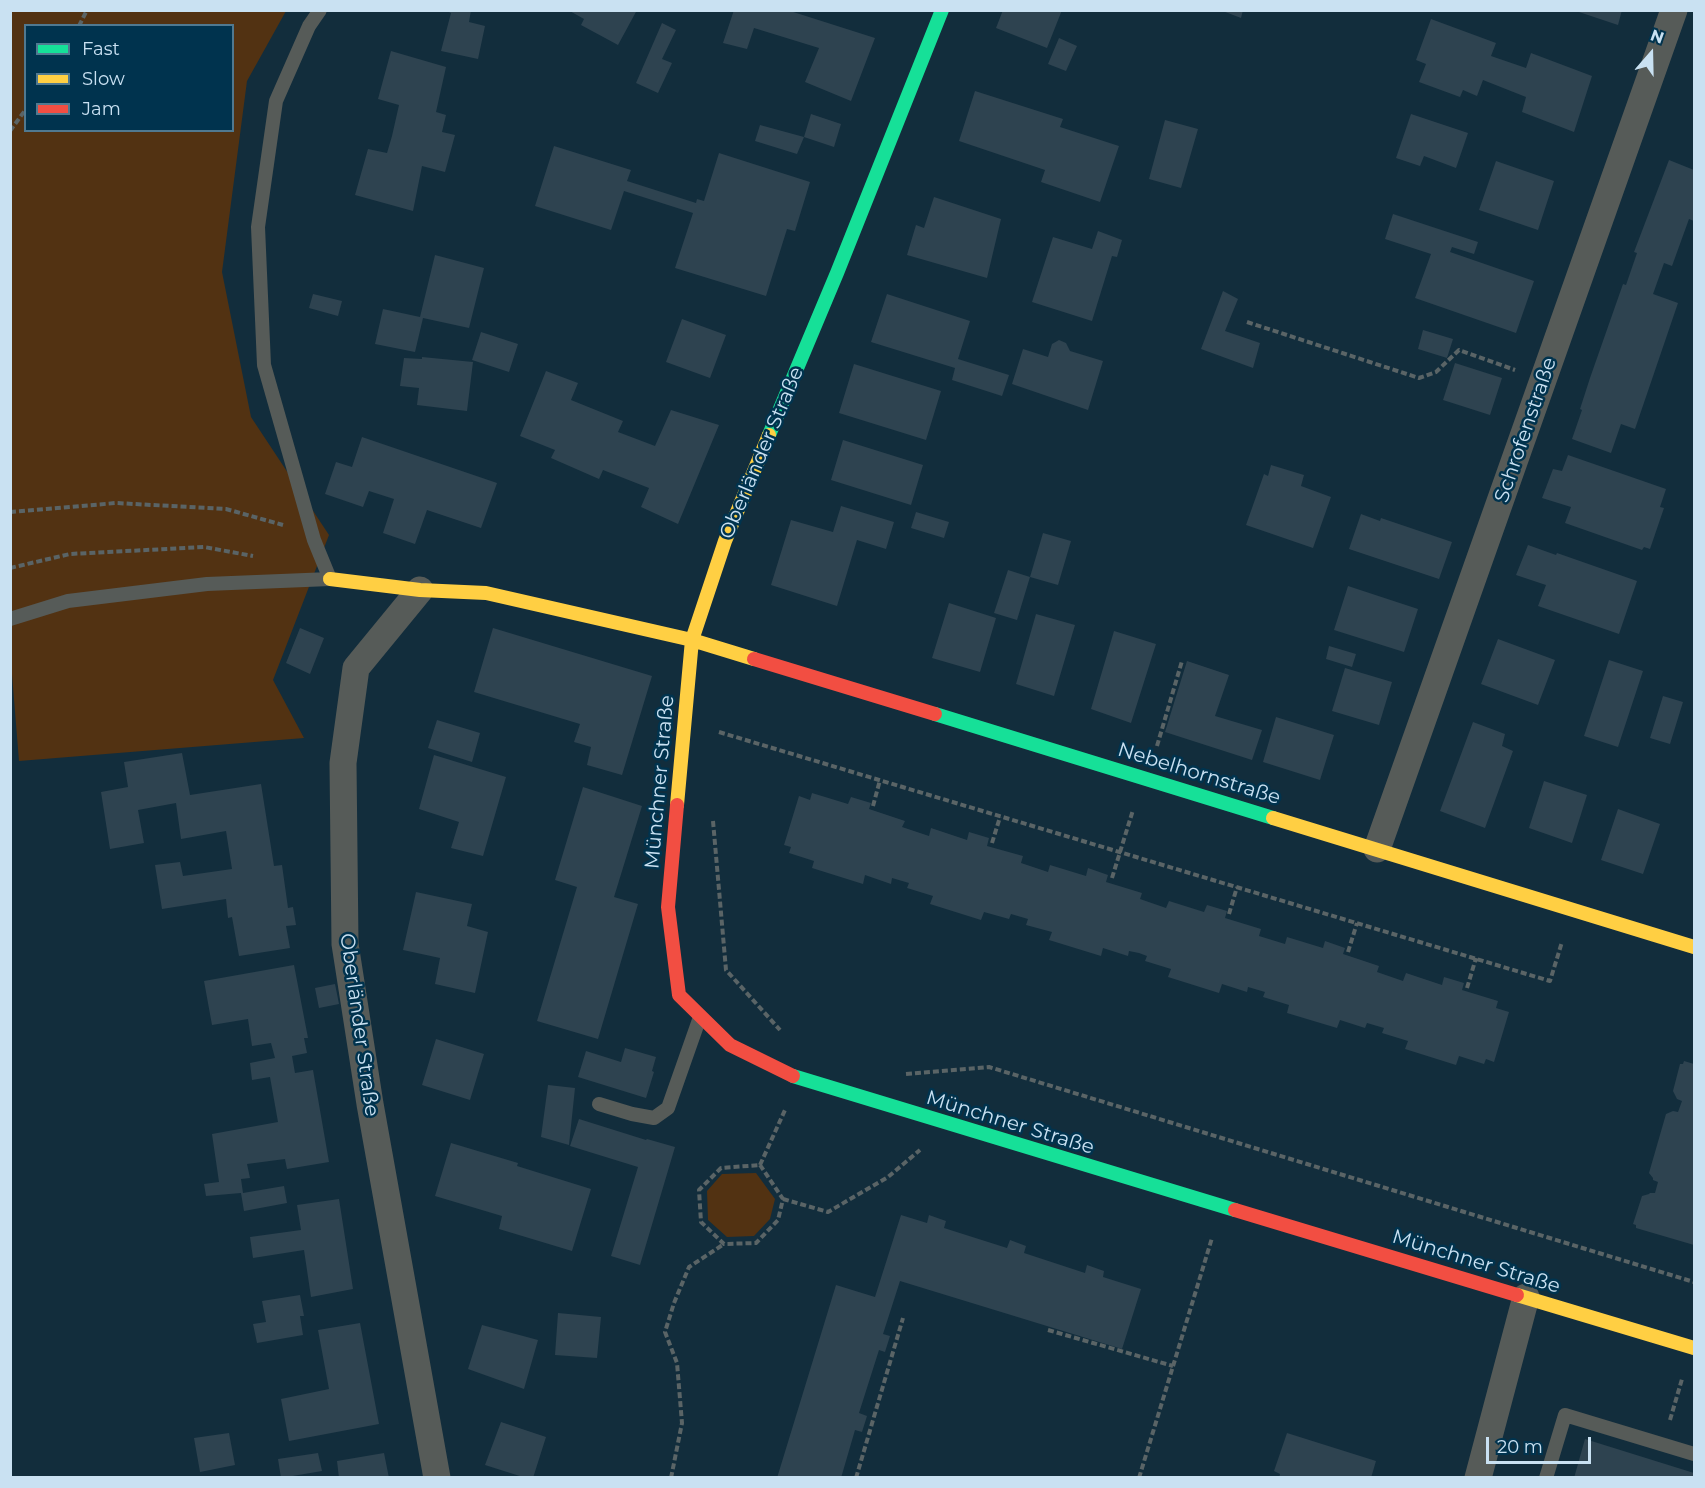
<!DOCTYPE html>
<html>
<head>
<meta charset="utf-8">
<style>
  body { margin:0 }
  #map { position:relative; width:1705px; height:1488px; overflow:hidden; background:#122d3c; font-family:Montserrat,sans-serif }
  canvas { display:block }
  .frame { position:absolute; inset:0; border:12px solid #c9e1f2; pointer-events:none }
  .legend { position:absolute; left:24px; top:24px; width:210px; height:108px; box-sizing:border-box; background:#00334e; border:2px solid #507990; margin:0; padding:8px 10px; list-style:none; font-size:18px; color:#c9e1f2 }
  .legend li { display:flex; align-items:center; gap:12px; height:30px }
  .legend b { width:30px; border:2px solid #507990 }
  .north { position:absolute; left:1621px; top:24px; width:60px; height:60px; -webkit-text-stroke:4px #00334e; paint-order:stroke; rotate:20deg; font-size:16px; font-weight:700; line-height:24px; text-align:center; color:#c9e1f2 }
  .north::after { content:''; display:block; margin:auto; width:21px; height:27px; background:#c9e1f2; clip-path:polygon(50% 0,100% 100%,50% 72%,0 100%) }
  .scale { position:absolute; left:1486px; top:1437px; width:105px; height:27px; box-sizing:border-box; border:3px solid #c9e1f2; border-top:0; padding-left:8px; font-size:18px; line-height:21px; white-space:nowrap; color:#c9e1f2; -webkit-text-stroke:4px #00334e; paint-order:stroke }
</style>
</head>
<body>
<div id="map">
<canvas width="1705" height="1488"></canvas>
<div class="frame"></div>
<ul class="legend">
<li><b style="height:8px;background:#16e098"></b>Fast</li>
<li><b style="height:8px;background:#ffcf43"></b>Slow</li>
<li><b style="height:8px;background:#f24e42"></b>Jam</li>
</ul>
<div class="north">N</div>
<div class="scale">20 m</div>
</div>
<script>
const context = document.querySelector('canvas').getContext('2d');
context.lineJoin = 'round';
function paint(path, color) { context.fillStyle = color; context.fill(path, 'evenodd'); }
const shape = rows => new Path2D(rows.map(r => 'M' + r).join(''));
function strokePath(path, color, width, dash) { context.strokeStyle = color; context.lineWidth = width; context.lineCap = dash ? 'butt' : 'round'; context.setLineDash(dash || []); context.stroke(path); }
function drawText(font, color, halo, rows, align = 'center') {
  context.font = font + ' Montserrat,sans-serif'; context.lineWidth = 5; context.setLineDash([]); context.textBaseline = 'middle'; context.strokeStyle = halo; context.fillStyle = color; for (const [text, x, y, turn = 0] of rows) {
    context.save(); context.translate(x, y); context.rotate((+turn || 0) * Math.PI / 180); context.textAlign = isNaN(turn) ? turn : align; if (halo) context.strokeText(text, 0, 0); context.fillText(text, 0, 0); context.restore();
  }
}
paint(shape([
  [11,11,286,11,247,81,222,272,251,417,329,535,273,680,304,738,19,761,11,662],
  [26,26,232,26,232,130,26,130],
  [756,1173,775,1199,770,1219,754,1236,727,1237,708,1220,707,1191,722,1174]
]), '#523212');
paint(shape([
  [445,10,471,10,469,22,485,26,478,59,441,51,451,13],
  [568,10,637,10,618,45,581,25,584,19],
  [734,10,787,10,875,38,851,101,805,82,819,48,754,28,747,49,723,43],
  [1003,10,1062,10,1047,48,996,28],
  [1220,10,1243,10,1241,18],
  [1573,10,1622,10,1618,25],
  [1431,19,1496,43,1491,56,1526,68,1531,53,1592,76,1574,132,1522,112,1526,97,1483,80,1477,96,1463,90,1460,97,1419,82,1426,64,1416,60],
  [662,23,676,30,662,59,672,63,658,93,636,83],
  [1059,38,1077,46,1066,71,1048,64],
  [391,51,446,67,436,112,446,115,442,132,455,135,445,172,422,166,413,211,355,195,368,149,387,153,392,136,399,105,378,99],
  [975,91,1063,119,1060,127,1119,146,1100,202,1041,182,1045,170,959,141],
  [811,114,841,124,834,147,804,137,797,154,755,141,760,125,804,137],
  [1411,114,1468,133,1456,168,1424,156,1420,166,1396,158],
  [1165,120,1198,129,1181,188,1149,179],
  [554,146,631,170,627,181,696,203,697,199,704,201,719,153,810,182,795,231,787,229,766,296,675,268,693,213,624,191,611,230,535,206],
  [1669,160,1694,170,1694,221,1689,219,1672,266,1664,263,1653,294,1678,303,1635,429,1621,424,1611,453,1572,439,1582,410,1580,409,1590,378,1623,284,1626,285,1637,253,1634,252],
  [1496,161,1554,181,1538,230,1479,210],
  [934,197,1001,219,987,278,907,255,916,225,924,228],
  [1393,214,1478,242,1474,254,1452,247,1450,252,1534,281,1516,333,1415,298,1431,254,1385,239],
  [1098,231,1122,240,1117,257,1112,256,1092,321,1032,302,1053,237,1092,249],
  [435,255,484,268,469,328,423,318,415,352,375,344,383,309,420,317],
  [1223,291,1238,299,1225,331,1260,343,1253,368,1201,349],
  [313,294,342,301,338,316,309,308],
  [887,294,970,321,958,359,1009,375,1002,396,952,380,955,368,871,342],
  [682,319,726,335,710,378,666,362],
  [1423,330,1453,339,1447,358,1418,349],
  [481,332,518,344,509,372,472,360],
  [1059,340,1066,343,1070,351,1103,361,1088,410,1012,384,1023,349,1048,357,1052,344],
  [422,357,473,362,467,411,417,405,419,388,400,386,404,358,422,359],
  [1455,363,1502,378,1490,415,1443,400],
  [854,364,941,391,926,440,839,413],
  [546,371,578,383,571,400,623,421,618,432,655,446,671,410,719,425,678,524,641,507,649,488,603,470,599,479,551,458,555,450,520,436],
  [362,437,497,483,481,528,427,510,415,544,383,533,394,499,369,491,363,507,325,494,336,462,352,467],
  [843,440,923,465,911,505,831,480],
  [1568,455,1666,489,1660,507,1664,508,1650,549,1644,547,1642,550,1565,523,1571,507,1542,498,1553,469,1562,471],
  [1271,465,1304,475,1301,486,1331,497,1313,548,1246,525,1264,474,1268,476],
  [841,506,894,522,886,549,857,540,837,606,771,585,791,520,833,532],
  [916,512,949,522,944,538,911,528],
  [1361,514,1380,521,1381,518,1452,542,1439,579,1349,549],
  [1043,533,1071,541,1058,585,1030,577],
  [1528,545,1556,555,1557,553,1637,581,1619,634,1538,606,1546,585,1516,575],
  [1008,570,1030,577,1017,620,994,613],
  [1348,586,1418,609,1404,652,1334,630],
  [949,603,996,618,980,672,932,658],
  [1036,614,1075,625,1054,696,1016,684],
  [300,628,324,638,310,674,286,663],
  [493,628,652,676,622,775,587,765,591,747,574,742,580,724,474,692],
  [1114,631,1156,644,1131,723,1091,709],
  [1498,639,1555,660,1538,705,1481,684],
  [1329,646,1356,654,1352,667,1326,659],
  [1609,660,1643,671,1618,747,1584,736],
  [1187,661,1229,675,1215,716,1262,730,1252,760,1165,732],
  [1345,668,1392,682,1379,725,1332,711],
  [1663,696,1683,702,1670,744,1650,738],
  [1276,717,1334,735,1320,780,1263,762],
  [437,720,480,733,472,762,428,748],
  [1473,722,1505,734,1502,746,1513,751,1485,828,1440,811],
  [182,753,190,795,261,784,274,866,282,865,288,908,293,907,296,925,286,926,290,948,239,956,232,917,228,918,226,899,162,909,155,865,180,862,183,876,232,869,226,831,181,839,176,803,138,810,144,843,110,849,101,792,128,787,124,762],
  [434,755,506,777,483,856,451,848,459,822,419,809],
  [1544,781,1587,795,1572,843,1529,828],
  [583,787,642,806,614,897,638,904,598,1039,537,1021,577,887,555,880],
  [812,793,848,804,851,797,871,803,869,809,905,821,902,827,929,836,931,828,967,840,969,832,989,838,987,846,1023,856,1021,863,1048,872,1050,865,1086,876,1088,868,1108,875,1106,882,1142,893,1140,899,1166,908,1169,901,1204,912,1207,905,1227,911,1225,918,1261,929,1259,936,1285,944,1287,937,1323,948,1325,941,1345,948,1343,954,1379,966,1377,972,1403,981,1406,973,1442,985,1444,977,1464,983,1462,990,1498,1001,1496,1008,1509,1012,1494,1062,1486,1059,1484,1064,1459,1056,1456,1065,1405,1049,1408,1041,1382,1033,1384,1028,1367,1023,1365,1028,1340,1020,1337,1028,1287,1013,1289,1005,1263,997,1265,992,1248,987,1247,992,1222,984,1219,993,1168,977,1171,969,1145,961,1147,956,1139,953,1129,951,1128,956,1103,948,1101,956,1049,940,1052,932,1026,925,1028,919,1011,914,1009,919,984,912,981,920,930,904,933,896,907,888,909,883,892,878,891,884,865,875,863,884,812,868,814,861,789,853,791,847,784,845,799,796,810,800],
  [1618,809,1660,824,1643,874,1601,860],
  [416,892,472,904,467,926,488,932,475,993,435,984,440,958,403,950],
  [294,965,308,1038,304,1038,307,1053,292,1056,295,1073,313,1070,329,1162,287,1169,285,1159,247,1164,250,1178,241,1179,243,1193,284,1186,287,1203,244,1211,241,1193,206,1196,204,1184,219,1182,212,1134,278,1122,270,1077,252,1080,250,1063,275,1058,271,1043,252,1046,248,1019,212,1025,204,981],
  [335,984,339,1004,319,1008,315,988],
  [436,1039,484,1054,470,1100,422,1085],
  [625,1048,656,1057,652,1071,654,1072,646,1098,578,1077,586,1051,621,1062],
  [1684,1061,1694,1064,1694,1245,1636,1228,1636,1225,1633,1224,1642,1196,1649,1194,1650,1193,1655,1193,1658,1182,1653,1180,1653,1178,1649,1173,1666,1114,1673,1111,1678,1112,1682,1101,1677,1099,1673,1091,1680,1064,1683,1064],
  [548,1085,575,1088,569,1145,541,1137],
  [579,1119,646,1140,647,1139,675,1147,640,1265,611,1256,638,1167,570,1146],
  [451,1143,518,1163,517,1166,591,1189,572,1251,499,1229,502,1216,435,1196],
  [339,1199,353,1289,311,1297,304,1250,253,1258,250,1237,301,1230,297,1205],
  [901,1215,927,1223,929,1215,946,1221,944,1228,1007,1248,1010,1240,1026,1246,1024,1253,1085,1273,1087,1265,1104,1271,1103,1277,1141,1289,1122,1349,900,1281,883,1334,890,1336,885,1352,879,1350,859,1413,867,1416,862,1432,855,1430,841,1478,777,1478,836,1285,875,1297],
  [300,1295,304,1316,300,1316,303,1335,257,1343,253,1324,266,1322,262,1301],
  [558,1313,601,1317,597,1358,555,1355],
  [360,1323,379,1424,289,1441,281,1399,329,1389,318,1330],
  [482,1325,538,1340,524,1389,468,1369],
  [501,1422,546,1437,533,1478,526,1478,485,1465],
  [229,1433,235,1465,200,1472,194,1438],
  [1287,1433,1376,1461,1371,1478,1279,1478,1280,1474,1274,1471],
  [1585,1439,1694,1473,1694,1478,1574,1478],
  [318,1453,322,1471,281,1478,278,1459],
  [384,1453,389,1478,339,1478,337,1461]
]), '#2e4350');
strokePath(shape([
  [79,26,87,10],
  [10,131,26,109],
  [1247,322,1419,378,1436,372,1459,350,1515,370],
  [10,512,116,503,226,509,283,525],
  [10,568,70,554,204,547,253,556],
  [719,732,1550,981,1562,942],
  [1157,746,1182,661],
  [873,806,880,780],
  [713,821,726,970,780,1030],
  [992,843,1000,817],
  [1112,878,1133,810],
  [1229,914,1237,887],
  [1348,952,1357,923],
  [1467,988,1476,958],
  [906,1074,989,1067,1694,1282],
  [760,1165,783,1199,778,1220,756,1243,724,1244,701,1222,699,1190,721,1168,760,1165],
  [760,1165,785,1110],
  [783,1199,828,1212,888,1177,920,1150],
  [1048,1330,1173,1366],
  [1670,1420,1682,1379],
  [671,1478,682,1423,677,1363,665,1332,674,1303,689,1267,724,1244],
  [856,1478,903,1318],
  [1139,1478,1212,1238]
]), '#5a6466', 4, [6, 3]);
strokePath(shape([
  [10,619,68,601,207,584,330,579,314,540,264,365,258,227,276,101,309,26,320,10],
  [599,1104,632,1114,654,1118,668,1108,700,1017],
  [1546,1478,1565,1415,1694,1454]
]), '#565b58', 14);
strokePath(shape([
  [420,590,356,668,343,763,345,944,370,1104,437,1478],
  [1377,849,1674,10],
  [1478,1478,1526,1297]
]), '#565b58', 27);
strokePath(shape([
  [769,435,837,273,942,10],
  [935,714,1273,818],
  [793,1076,1235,1210]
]), '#16e098', 14);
strokePath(shape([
  [330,579,420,590,486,593,692,640,754,659],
  [677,805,692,640,725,541,769,435],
  [1273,818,1694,947],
  [1517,1295,1694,1348]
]), '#ffcf43', 14);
strokePath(shape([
  [754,659,935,714],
  [677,805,668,907,679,995,730,1045,793,1076],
  [1235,1210,1517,1295]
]), '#f24e42', 14);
drawText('20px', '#c9e1f2', '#00334e', [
  ["Schrofenstraße",1526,430,-71],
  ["Oberländer Straße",762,453,-67],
  ["Nebelhornstraße",1199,774,17],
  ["Münchner Straße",660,782,-85],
  ["Oberländer Straße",359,1025,82],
  ["Münchner Straße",1010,1123,17],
  ["Münchner Straße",1476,1262,17]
]);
</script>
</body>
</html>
